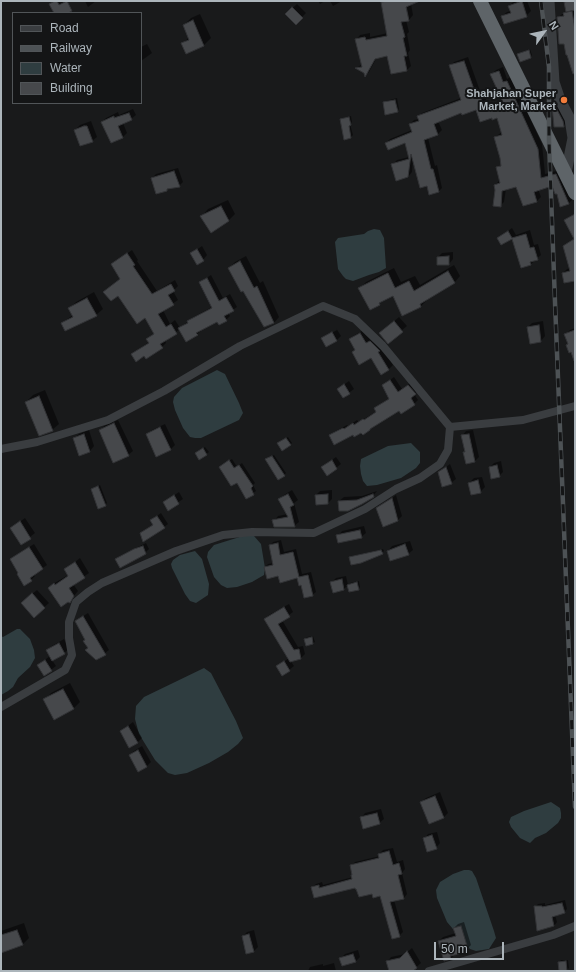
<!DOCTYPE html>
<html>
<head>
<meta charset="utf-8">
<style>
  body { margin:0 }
  #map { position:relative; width:576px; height:972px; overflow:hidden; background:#191a1b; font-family:Helvetica,sans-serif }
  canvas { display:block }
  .frame { position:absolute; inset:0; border:2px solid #acb5bb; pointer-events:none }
  .legend { position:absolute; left:12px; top:12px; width:130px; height:92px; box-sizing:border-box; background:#141516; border:1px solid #515558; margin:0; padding:5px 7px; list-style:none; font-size:12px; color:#acb5bb }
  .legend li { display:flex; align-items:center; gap:8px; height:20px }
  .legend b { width:20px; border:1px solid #515558 }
  .north { position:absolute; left:524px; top:12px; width:40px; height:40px; -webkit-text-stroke:3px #141516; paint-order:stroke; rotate:57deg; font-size:11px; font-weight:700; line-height:16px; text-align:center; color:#acb5bb }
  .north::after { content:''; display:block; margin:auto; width:14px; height:18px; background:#acb5bb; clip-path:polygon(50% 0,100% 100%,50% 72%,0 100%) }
  .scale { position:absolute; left:434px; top:942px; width:70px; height:18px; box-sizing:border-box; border:2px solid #acb5bb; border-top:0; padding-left:5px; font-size:12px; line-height:14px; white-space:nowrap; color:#acb5bb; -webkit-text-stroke:3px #141516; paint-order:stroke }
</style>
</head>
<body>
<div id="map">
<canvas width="576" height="972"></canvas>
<div class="frame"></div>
<ul class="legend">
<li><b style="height:5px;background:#3a3d40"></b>Road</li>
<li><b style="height:5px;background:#4d5255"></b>Railway</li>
<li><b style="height:11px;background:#2f3d40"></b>Water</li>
<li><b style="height:11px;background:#46484b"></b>Building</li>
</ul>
<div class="north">N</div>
<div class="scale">50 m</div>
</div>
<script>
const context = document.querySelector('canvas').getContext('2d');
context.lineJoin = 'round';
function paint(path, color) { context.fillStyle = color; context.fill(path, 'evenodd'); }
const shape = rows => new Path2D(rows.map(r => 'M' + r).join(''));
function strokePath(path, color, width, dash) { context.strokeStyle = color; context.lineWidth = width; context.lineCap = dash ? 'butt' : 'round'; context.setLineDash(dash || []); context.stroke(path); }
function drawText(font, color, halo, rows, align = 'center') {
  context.font = font + ' Helvetica,sans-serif'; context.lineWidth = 4; context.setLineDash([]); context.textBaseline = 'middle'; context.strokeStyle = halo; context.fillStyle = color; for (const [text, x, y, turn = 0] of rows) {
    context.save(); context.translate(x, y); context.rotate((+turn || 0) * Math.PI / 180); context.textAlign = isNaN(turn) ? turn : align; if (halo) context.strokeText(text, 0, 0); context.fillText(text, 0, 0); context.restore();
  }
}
paint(shape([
  [374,229,380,230,384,238,386,268,379,272,369,275,353,281,346,279,343,276,338,269,335,242,338,238,364,234,368,231],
  [217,370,225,374,239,403,243,413,239,420,201,438,195,438,190,437,183,428,175,410,173,402,174,397,182,388],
  [411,443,420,452,420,463,416,468,401,478,377,485,367,486,363,481,361,474,360,466,361,459,388,446],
  [246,535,254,536,261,544,265,568,264,575,252,582,237,587,227,588,221,585,214,577,207,557,208,552,214,545],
  [195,551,202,559,209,584,208,595,196,603,190,601,185,594,172,568,171,564,173,560,180,555],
  [17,629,20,629,30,639,34,650,35,658,30,667,18,678,13,687,8,691,1,695,1,636,3,637],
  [204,668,211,673,236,721,243,738,238,744,228,752,209,763,187,773,175,775,168,773,155,760,139,734,135,719,136,706,144,697],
  [551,802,560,808,561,813,561,818,558,823,546,833,535,838,530,843,520,838,511,827,509,822,511,817,524,811],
  [464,870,469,870,472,871,476,878,494,931,496,938,489,949,476,951,470,949,447,922,437,898,436,890,440,882,453,874]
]), '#2f3d40');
paint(shape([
  [54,1,64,1,67,7,61,13,55,13,50,4],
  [85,1,96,1,88,7],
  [318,1,325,1,320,4],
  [330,1,342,1,333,6],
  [383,1,418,1,411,4,413,15,409,20,406,20,409,32,407,34,410,50,408,53,411,66,407,70,388,55,377,57,369,72,365,75,365,73,357,68,362,64,356,40,360,35,370,33,370,37,388,33,382,3],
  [404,2,406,2,409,18,407,18],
  [514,1,527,1,531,11,526,16,502,16,507,12,511,11,509,6],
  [565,1,575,1,575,76,558,18,564,12,567,11],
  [297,4,306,13,296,23,286,14],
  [200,14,211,38,204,45,187,53,183,44,189,37,184,25,191,18],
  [147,44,152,53,141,61,141,47],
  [530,49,532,55,530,57,518,54],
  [468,57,480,91,483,90,488,105,503,100,492,74,496,70,503,67,507,79,511,77,542,144,545,174,560,170,573,199,569,203,561,205,557,192,553,185,538,189,541,197,537,201,517,186,506,189,504,202,500,206,495,185,500,180,498,168,502,164,495,137,502,132,498,117,492,117,477,109,462,112,438,121,442,130,438,134,428,138,435,166,437,165,442,188,438,192,428,185,413,160,412,172,408,177,393,164,397,160,409,157,405,142,386,143,390,139,412,130,410,124,414,120,419,119,418,117,422,113,461,98,450,66,454,62],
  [397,98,399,109,397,111,384,103,386,101],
  [557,104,565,119,565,124,563,126,553,107],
  [133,109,136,115,131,119,123,123,127,133,123,137,111,142,102,122,106,118,118,112,119,115],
  [351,116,352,122,350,124,353,135,351,137,345,139,341,119,343,118],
  [91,121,97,137,92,141,75,130,80,125],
  [178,168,183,182,179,186,168,188,166,190,152,178,156,174],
  [228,200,235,214,228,221,202,216,208,209],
  [512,228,516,235,530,230,534,245,538,244,541,255,531,264,522,266,513,237,502,244,498,238],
  [202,246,207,255,203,260,192,253],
  [132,250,138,260,137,261,157,291,175,280,178,286,173,291,178,300,163,310,170,324,175,320,180,328,192,318,212,307,200,282,211,275,223,298,230,294,237,307,228,313,230,316,226,320,218,320,200,330,201,331,197,334,180,329,165,340,166,343,162,347,144,355,132,354,149,342,147,339,155,333,146,317,109,288,121,278,112,264],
  [453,252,453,259,449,264,438,257,442,253],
  [246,256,260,283,263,281,279,317,274,323,229,268,235,262],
  [454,265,460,276,455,282,426,299,427,300,421,306,403,315,393,294,385,298,379,304,360,288,366,282,394,268,401,282,415,276,420,285],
  [575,267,575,281,563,273,567,269],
  [94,292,103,309,96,315,62,323,73,315,70,308,76,302],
  [399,317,407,326,388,342,385,329],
  [543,321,545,336,541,341,530,342,528,327,532,323],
  [336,328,341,336,337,340,326,346,322,338,326,335,326,336,337,330],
  [575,328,575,349,569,344,565,335,570,330],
  [365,329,382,347,393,365,388,370,371,357,356,349,350,339,355,335],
  [394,377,402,389,412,382,419,390,414,394,418,400,414,404,399,409,362,431,331,435,334,432,347,425,348,426,357,420,359,422,377,411,375,409,390,398,383,385],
  [349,381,354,389,343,397,338,389],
  [45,390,59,424,52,430,26,402,33,395],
  [118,420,133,451,128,455,100,431,104,426],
  [165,424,175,445,171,449,157,456,147,434,152,430],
  [89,430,94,446,90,451,80,454,74,438,79,434],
  [473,430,479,457,475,461,464,452,466,451,462,436,466,431],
  [288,437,292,443,290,445,281,441],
  [205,447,209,452,199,459,198,451],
  [274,455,286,473,284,475,268,458],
  [336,457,341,464,327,475,322,467],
  [232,459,237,467,242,463,255,483,253,485,256,491,246,498,237,481,220,467],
  [501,461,503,472,499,476,490,467,494,463],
  [450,464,456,479,451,483,439,472],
  [482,477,485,487,480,492,469,483,474,478],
  [100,485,107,503,105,505,92,490],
  [292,490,298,500,294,503,299,522,294,526,274,521,278,516,288,514,279,500,284,495],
  [332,490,332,499,328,503,316,495,320,491],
  [377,491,373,496,348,510,339,501,344,497,362,496],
  [179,492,183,499,168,509,164,502],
  [396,495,402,516,398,520,384,525,378,508],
  [161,513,168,524,164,527,141,533,158,523,151,520],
  [25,518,35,533,21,544,11,528],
  [364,526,366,533,361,537,338,536,342,531],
  [281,540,284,552,296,549,302,574,311,572,316,592,312,595,302,584,298,577,278,575,265,567,268,564,274,563,270,546,273,542],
  [410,541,413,550,408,554,388,551,392,546],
  [146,543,149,549,145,553,116,559,120,556],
  [34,544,47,565,34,574,35,576,31,580,19,572,15,556],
  [383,549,384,551,382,553,350,558,352,556],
  [80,558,89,573,73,584,78,591,70,601,49,588,53,584,68,575,65,570],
  [346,576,348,585,344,589,332,582,336,578],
  [359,581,360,587,358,589,349,585,350,583],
  [37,590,49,603,34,616,26,599],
  [289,604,293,612,282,620,298,647,303,646,305,654,301,658,290,660,294,666,289,670,278,666,289,658,265,619,269,615],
  [88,613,109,650,97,659,89,648,77,620],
  [313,636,315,642,313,643,305,639,307,637],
  [64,639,69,649,64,653,52,660,56,666,44,675,38,665,50,656,47,650,52,646],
  [70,683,80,702,74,708,45,700,51,693],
  [133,722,142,738,138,742,130,746,121,731],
  [142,746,151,762,147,766,139,771,130,755,134,751],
  [440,792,448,813,443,818,421,802,426,798],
  [381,809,384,819,379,823,361,818,365,813],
  [437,832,440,843,436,848,424,839,428,834],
  [393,848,397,862,403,860,405,869,402,873,407,894,404,898,394,900,403,932,399,936,381,895,355,887,315,897,312,887,316,884,322,882,323,885,353,877,351,866,355,862,380,856,379,854,383,850],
  [565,900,567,909,564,912,555,915,557,922,554,926,538,930,535,907,538,904,545,903,545,905],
  [464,922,471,945,467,949,461,951,451,958,445,960,439,941,443,937,456,933,454,928,458,924],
  [24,923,29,938,22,945,1,952,1,931],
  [254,930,258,947,254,951,243,936,247,932],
  [412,948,421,963,412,971,390,971,387,962,391,957,405,954],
  [358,950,360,957,355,962,341,958,345,954],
  [561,960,568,960,569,968,567,970,560,970,559,962],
  [334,963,336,971,308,971,310,967,323,964,323,966]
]), '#0007');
const building = shape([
  [55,1,57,1,59,5,67,1,72,11,68,13,54,13,49,4,55,1],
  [388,1,420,1,406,7,409,21,401,22,405,37,403,38,407,56,404,56,407,71,391,74,387,56,375,59,365,77,364,73,355,68,362,67,355,39,365,37,366,40,387,36,381,2,388,1],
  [522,1,527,17,504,24,501,16,511,13,508,6,522,1],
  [569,1,575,1,575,10,566,12,564,2,569,1],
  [292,7,303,18,296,25,285,14,292,7],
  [572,11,575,30,575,73,573,74,567,55,566,55,564,44,559,44,557,17,564,16,563,13,572,11],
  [193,20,204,46,186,54,181,43,189,40,183,25,193,20],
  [529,50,531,58,520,62,517,54,529,50],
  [464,61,476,95,479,93,484,108,503,102,490,74,499,71,503,82,507,81,538,149,541,178,556,174,569,204,560,207,557,194,555,194,552,186,534,192,537,202,523,206,516,187,502,191,501,207,493,206,495,190,494,185,500,183,496,167,501,166,500,158,494,137,502,135,497,118,492,120,492,118,480,122,476,110,462,115,461,113,434,124,438,135,424,140,431,169,433,169,439,192,429,195,427,186,420,188,411,154,408,177,396,181,391,164,409,159,405,143,388,150,385,143,412,132,409,124,419,121,417,116,461,100,449,65,464,61],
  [395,100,398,112,385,115,383,102,395,100],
  [552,106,555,106,563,121,564,127,554,127,552,106],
  [129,113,132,120,118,126,123,138,111,143,101,122,114,116,114,118,129,113],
  [349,117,351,125,349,126,351,138,344,140,340,119,349,117],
  [84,126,87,126,93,142,80,146,74,130,84,126],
  [174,171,180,187,167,189,167,191,156,194,151,178,174,171],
  [221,206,229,221,211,233,200,216,221,206],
  [575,214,575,281,564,283,562,273,570,271,563,246,574,239,564,220,575,214],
  [508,231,512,238,526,234,530,248,534,247,538,260,530,262,531,265,521,268,512,239,501,245,497,238,508,231],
  [197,249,204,261,197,265,190,253,197,249],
  [127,253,135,265,133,266,152,294,171,284,175,291,168,295,174,305,158,314,166,327,171,324,177,334,160,344,163,348,146,359,144,356,136,362,131,354,149,343,146,339,154,334,145,318,137,324,118,296,111,301,103,292,120,279,111,264,127,253],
  [449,256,449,265,437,265,437,257,449,256],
  [240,261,254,288,257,286,274,323,264,327,243,291,241,292,228,268,240,261],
  [448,271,455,283,420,304,421,307,402,316,393,296,379,303,380,305,370,310,358,288,388,273,395,288,409,281,414,291,448,271],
  [207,278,219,301,226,297,234,311,224,316,227,321,219,325,217,322,196,333,198,335,186,342,178,328,188,323,187,321,212,308,199,282,207,278],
  [87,298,97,316,65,331,61,323,73,317,68,308,87,298],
  [394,321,403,332,388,344,379,333,394,321],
  [539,325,541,342,530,344,527,327,539,325],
  [575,330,575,361,574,361,571,352,569,353,566,345,568,344,564,334,575,330],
  [332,332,337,341,326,347,321,338,332,332],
  [360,333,366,343,370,341,380,351,378,352,389,370,381,375,371,358,359,365,352,352,355,350,349,339,360,333],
  [390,380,398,392,408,385,416,394,411,398,415,405,401,414,399,411,370,429,370,430,363,435,361,433,354,437,353,435,334,445,329,435,343,428,344,429,353,423,354,425,363,419,364,420,376,412,374,408,389,399,382,385,390,380],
  [344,384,350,394,343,398,337,389,344,384],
  [39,396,53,431,39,436,25,402,39,396],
  [114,423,129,456,113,463,99,430,114,423],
  [160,427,171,450,156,457,146,434,160,427],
  [84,434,90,452,79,456,73,438,84,434],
  [469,434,475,462,466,464,463,452,465,452,461,435,469,434],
  [286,438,291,445,282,451,277,443,286,438],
  [203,448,207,455,199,460,195,453,203,448],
  [272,456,285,476,278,480,265,459,272,456],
  [229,460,234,468,239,465,253,486,251,488,254,495,246,499,237,483,231,486,219,467,229,460],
  [332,460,337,469,327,476,321,467,332,460],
  [497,465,500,477,491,479,489,467,497,465],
  [446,467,452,484,442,487,438,472,446,467],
  [478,480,481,493,471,495,468,483,478,480],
  [98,486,106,506,98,509,91,489,98,486],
  [288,494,294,505,290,507,295,527,274,527,272,520,288,517,278,499,288,494],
  [328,494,328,504,316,505,315,495,328,494],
  [373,494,374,497,362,504,348,511,339,511,338,501,357,500,373,494],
  [174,495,179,504,168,511,163,502,174,495],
  [392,498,398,521,383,527,376,508,392,498],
  [157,516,165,528,143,542,140,533,153,525,150,520,157,516],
  [20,521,31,539,21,545,10,528,20,521],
  [360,530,362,538,338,543,336,535,360,530],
  [278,543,280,555,293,552,299,577,308,575,313,596,304,598,301,585,299,586,297,578,280,583,278,576,267,579,264,567,273,565,269,545,278,543],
  [405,544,409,555,390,561,387,551,405,544],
  [143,546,146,554,120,568,115,559,134,549,143,546],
  [29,547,43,569,30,578,32,581,24,586,17,574,18,573,10,559,29,547],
  [381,550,383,554,361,563,351,565,349,557,381,550],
  [75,562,85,578,69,588,74,596,70,603,68,602,61,607,48,588,54,583,55,585,68,576,64,569,75,562],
  [342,579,344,590,333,593,330,582,342,579],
  [357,582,359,590,349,592,347,585,357,582],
  [32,593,45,608,34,618,21,603,32,593],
  [284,607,290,617,278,624,294,650,299,649,301,659,290,662,264,619,284,607],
  [83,616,106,655,96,660,85,650,88,648,83,641,85,640,75,621,83,616],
  [312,637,313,644,306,646,304,639,312,637],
  [59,643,65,654,52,661,46,650,59,643],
  [45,660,52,671,44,676,37,665,45,660],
  [284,661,290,671,282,676,276,666,284,661],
  [63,689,74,709,54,720,43,699,63,689],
  [128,726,138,743,129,748,120,731,128,726],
  [138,750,147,767,138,772,129,755,138,750],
  [435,796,444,818,429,824,420,802,435,796],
  [377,813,380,824,363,829,360,817,377,813],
  [432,835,437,849,427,852,423,838,432,835],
  [389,851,393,865,399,863,402,874,398,875,404,899,390,902,400,937,392,939,380,896,373,898,372,894,359,897,356,889,355,889,355,888,314,898,311,887,319,885,319,888,352,879,351,875,352,875,350,865,379,858,378,854,389,851],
  [562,903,565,913,552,917,554,926,537,931,534,906,542,906,542,907,562,903],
  [461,926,468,949,458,952,459,954,450,956,451,959,444,961,438,941,456,936,453,928,461,926],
  [17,930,23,945,1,953,1,935,17,930],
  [249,934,254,952,246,954,242,936,249,934],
  [407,951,417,968,413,971,389,971,386,961,400,958,407,951],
  [353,954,356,962,342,966,339,958,353,954],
  [566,961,567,971,559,971,558,962,566,961]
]);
paint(building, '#46484b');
strokePath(building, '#333437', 1);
strokePath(shape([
  [1,449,37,442,108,420,164,391,240,346,323,306,355,319,383,346,450,427,523,420,575,406],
  [1,707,65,670,72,655,69,638,69,622,76,602,88,592,102,583,176,551,223,535,252,532,314,533,365,509,396,489,420,478,440,464,448,450,450,427],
  [429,971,553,935,575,926]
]), '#3a3d40', 8);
strokePath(shape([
  [549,1,554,82,560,100,570,119,573,138,566,173]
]), '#3a3d40', 11);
strokePath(shape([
  [480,1,575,193]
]), '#5e6468', 14);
const rail = shape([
  [541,1,549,67,549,141,555,302,575,807]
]);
strokePath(rail, '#4d5255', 4.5);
strokePath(rail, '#141516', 3, [9]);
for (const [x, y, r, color] of [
  [564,100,4,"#f27c3b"]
]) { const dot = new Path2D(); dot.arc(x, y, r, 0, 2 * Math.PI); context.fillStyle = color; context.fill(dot); strokePath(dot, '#141516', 1.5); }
drawText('bold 11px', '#acb5bb', '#141516', [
  ["Shahjahan Super",556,94],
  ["Market, Market",556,107]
], 'right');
</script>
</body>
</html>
